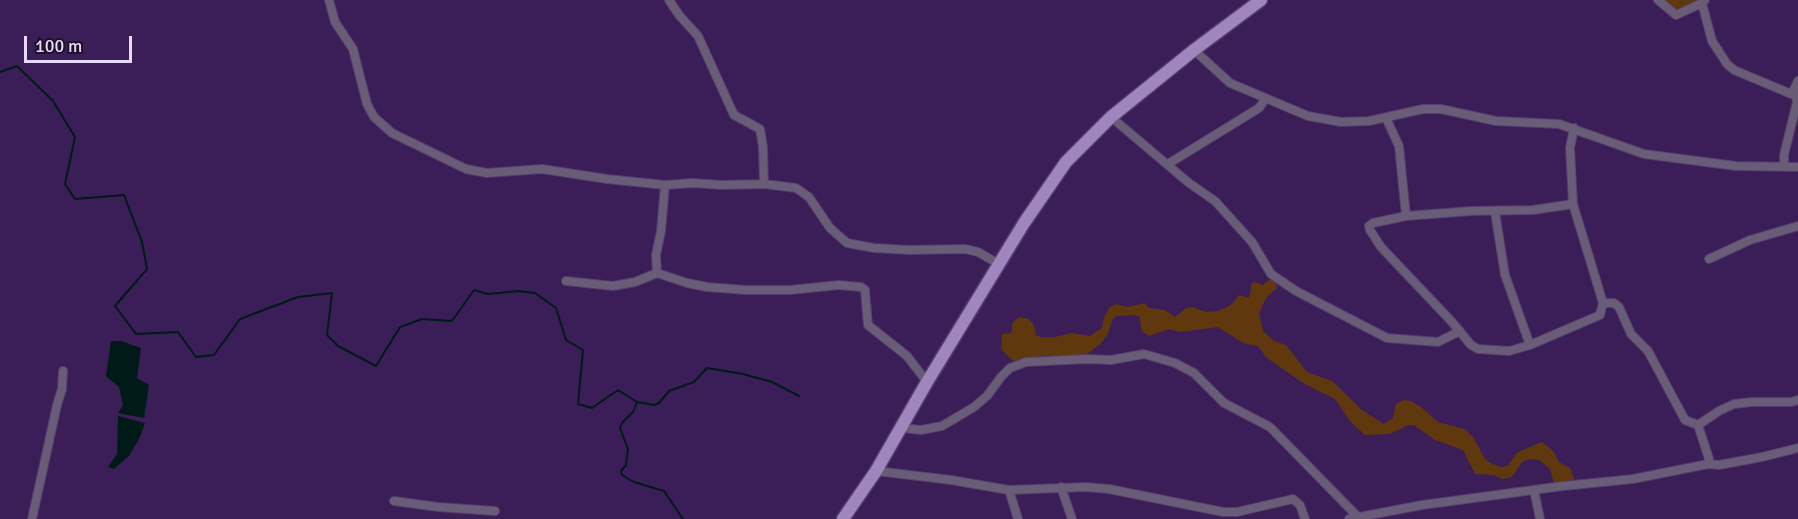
<!DOCTYPE html>
<html>
<head>
<meta charset="utf-8">
<style>
  body { margin:0 }
  #map { position:relative; width:1798px; height:519px; overflow:hidden; background:#3b1e57; font-family:Signika,sans-serif }
  canvas { display:block }
  .scale { position:absolute; left:24px; top:36px; width:108px; height:27px; box-sizing:border-box; border:3px solid #e8d9fc; border-top:0; padding-left:8px; font-size:18px; line-height:21px; white-space:nowrap; color:#e8d9fc; -webkit-text-stroke:4px #1d1029; paint-order:stroke }
</style>
</head>
<body>
<div id="map">
<canvas width="1798" height="519"></canvas>
<div class="scale">100 m</div>
</div>
<script>
const context = document.querySelector('canvas').getContext('2d');
context.lineJoin = 'round';
function paint(path, color) { context.fillStyle = color; context.fill(path, 'evenodd'); }
const shape = rows => new Path2D(rows.map(r => 'M' + r).join(''));
function strokePath(path, color, width, dash) { context.strokeStyle = color; context.lineWidth = width; context.lineCap = dash ? 'butt' : 'round'; context.setLineDash(dash || []); context.stroke(path); }
paint(shape([
  [1663,0,1700,0,1677,11],
  [1270,279,1276,282,1277,288,1266,298,1259,313,1263,331,1274,341,1286,345,1307,372,1332,381,1362,410,1384,424,1393,418,1396,404,1404,400,1411,401,1421,407,1438,422,1464,429,1473,437,1485,459,1490,463,1501,467,1507,466,1518,452,1542,442,1554,452,1559,462,1570,468,1575,481,1554,484,1550,469,1539,460,1530,459,1522,462,1512,477,1502,479,1494,475,1475,474,1463,450,1435,440,1414,425,1408,425,1390,434,1365,435,1350,421,1335,399,1303,383,1267,358,1258,346,1243,343,1218,327,1180,332,1169,329,1149,336,1142,331,1139,316,1134,315,1116,316,1112,320,1108,334,1102,342,1085,356,1070,358,1034,357,1013,361,1001,349,1002,334,1011,333,1013,322,1019,317,1029,319,1034,326,1036,335,1041,337,1055,337,1072,333,1090,336,1102,328,1104,317,1110,307,1116,304,1127,307,1145,303,1149,308,1165,310,1175,317,1186,308,1192,307,1206,312,1218,311,1231,305,1239,295,1249,298,1252,283,1255,282,1263,285]
]), '#5f390d');
paint(shape([
  [111,341,121,341,141,348,137,378,149,385,144,418,118,413,123,405,119,387,106,376],
  [118,416,145,423,140,437,129,456,114,469,108,467,117,454]
]), '#001a17');
strokePath(shape([
  [0,72,17,66,53,101,75,137,65,184,75,199,124,195,142,242,147,269,115,306,136,334,178,332,196,357,214,355,240,319,298,297,332,293,327,335,338,346,376,366,400,327,422,319,452,321,474,290,488,294,518,291,535,293,556,308,566,340,583,350,578,404,592,408,618,390,637,402,654,405,659,403,669,391,694,382,707,368,743,374,772,382,799,396],
  [637,402,633,412,622,423,620,428,628,449,626,465,621,471,622,475,634,482,664,491,683,519]
]), '#001a17', 2);
const minor = shape([
  [329,0,335,22,353,49,367,104,374,117,392,133,466,169,487,173,542,169,607,179,665,185,693,183,721,185,764,184,796,188,809,197,830,228,847,243,874,248,909,250,965,249,978,252,999,264],
  [669,0,679,15,698,36,734,115,760,129,763,147,764,184],
  [1658,0,1676,15,1702,3],
  [1705,0,1702,3,1712,41,1727,64,1734,70,1796,96,1797,102,1784,155,1784,166],
  [1194,50,1230,83,1308,116,1341,122,1369,121,1423,109,1441,109,1496,121,1559,124,1644,154,1736,166,1798,167],
  [1797,97,1793,91,1798,81],
  [1111,117,1189,183,1215,201,1252,242,1271,274,1296,291,1387,338,1438,342,1460,331],
  [1386,118,1399,146,1406,216,1471,211,1533,210,1573,204,1570,148,1574,128],
  [1168,164,1259,108,1266,98],
  [1573,204,1603,303,1614,303,1619,307,1631,334,1648,351,1685,420,1698,425,1709,459,1708,464],
  [1495,212,1505,275,1530,345],
  [1406,216,1373,223,1369,226,1370,230,1381,247,1452,322,1471,345,1478,349,1509,351,1530,345,1600,315,1603,303],
  [1709,259,1750,240,1798,226],
  [657,273,656,255,661,231,665,185],
  [566,281,613,286,635,282,657,273,687,283,707,287,746,290,790,290,839,285,861,287,865,290,868,325,907,356,927,382],
  [1698,425,1719,411,1734,404,1752,402,1791,402,1798,400],
  [902,428,921,430,942,426,974,407,987,396,1001,377,1010,368,1026,362,1087,359,1111,360,1144,354,1175,363,1194,373,1224,403,1270,427,1358,517],
  [876,471,951,480,1009,490,1086,487,1109,489,1223,512,1237,512,1293,499,1300,505,1305,519],
  [1061,487,1072,519],
  [1009,490,1018,519],
  [1534,490,1540,519],
  [394,501,438,507,495,511],
  [32,519,57,405,62,389,63,371],
  [1349,519,1422,505,1563,486,1633,479,1708,464,1719,465,1762,457,1798,448]
]);
const primary = shape([
  [843,519,876,471,927,382,1024,223,1066,162,1111,117,1194,50,1261,0]
]);
strokePath(minor, '#573c71', 10);
strokePath(primary, '#573c71', 15);
strokePath(minor, '#685c77', 8);
strokePath(primary, '#9f87bd', 12);
</script>
</body>
</html>
